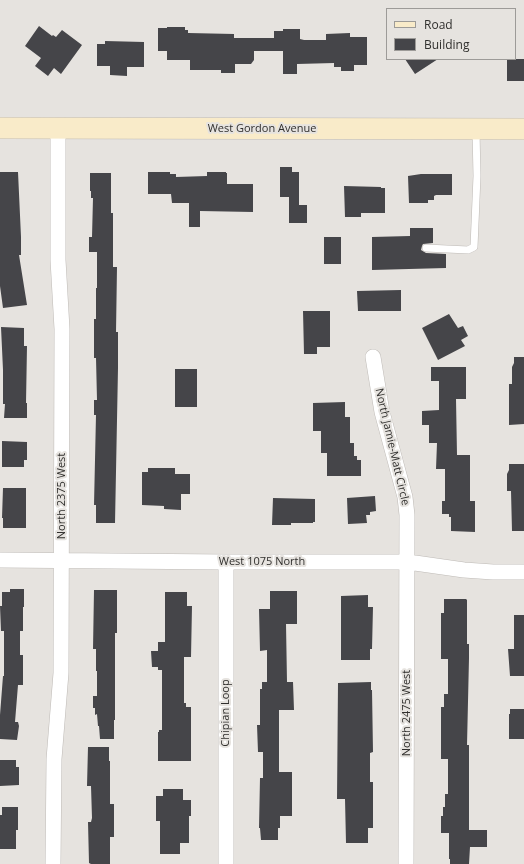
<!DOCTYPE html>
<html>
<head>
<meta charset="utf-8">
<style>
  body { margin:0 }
  #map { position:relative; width:524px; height:864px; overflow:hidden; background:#e6e3df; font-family:"Open Sans",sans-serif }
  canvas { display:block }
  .legend { position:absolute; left:386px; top:8px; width:130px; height:52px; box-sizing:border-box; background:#e6e3df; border:1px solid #9d9b98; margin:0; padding:5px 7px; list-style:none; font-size:12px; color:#302f2d }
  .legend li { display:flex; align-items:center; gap:8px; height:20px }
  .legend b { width:20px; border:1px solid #9d9b98 }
</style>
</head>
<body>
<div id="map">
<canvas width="524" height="864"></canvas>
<ul class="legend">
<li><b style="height:5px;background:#f9ebc9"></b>Road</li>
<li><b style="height:11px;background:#454549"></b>Building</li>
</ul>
</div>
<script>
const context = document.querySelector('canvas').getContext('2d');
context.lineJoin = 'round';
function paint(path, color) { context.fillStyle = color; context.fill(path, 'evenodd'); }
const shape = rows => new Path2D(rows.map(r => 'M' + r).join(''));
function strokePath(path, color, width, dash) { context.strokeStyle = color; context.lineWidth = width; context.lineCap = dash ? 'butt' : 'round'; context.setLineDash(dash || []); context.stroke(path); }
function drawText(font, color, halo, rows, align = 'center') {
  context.font = font + ' "Open Sans",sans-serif'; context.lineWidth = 4; context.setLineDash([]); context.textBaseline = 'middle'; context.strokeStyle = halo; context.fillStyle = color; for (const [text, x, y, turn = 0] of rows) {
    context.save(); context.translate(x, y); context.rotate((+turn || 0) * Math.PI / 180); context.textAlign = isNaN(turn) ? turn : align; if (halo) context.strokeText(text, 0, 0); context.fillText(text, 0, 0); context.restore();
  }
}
paint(shape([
  [39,26,52,36,53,35,56,37,62,30,82,45,61,74,54,68,48,76,35,66,41,58,25,46],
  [167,27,185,27,185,30,188,30,188,33,234,34,234,38,274,38,274,31,283,31,283,29,300,29,300,39,304,40,326,40,326,34,350,33,350,37,367,37,367,65,354,65,354,71,341,71,341,67,334,67,334,63,297,64,297,74,283,74,283,51,254,51,254,60,251,64,235,64,235,73,221,73,221,70,190,70,190,60,167,60,167,51,158,51,158,28,167,28],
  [105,41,144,42,144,67,127,67,127,76,110,75,110,66,97,66,97,44,105,44],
  [405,59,438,59,415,74],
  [507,59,524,59,524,81,507,81],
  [280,167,292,167,292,172,299,172,299,205,307,205,307,223,289,223,289,197,280,197],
  [0,172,18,172,21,237,21,255,19,255,27,305,3,308,0,286],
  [148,172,170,172,170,174,176,174,176,177,207,176,207,172,226,172,226,173,227,173,227,184,253,184,253,212,200,211,200,227,189,227,189,203,172,203,171,194,148,194],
  [90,173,111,173,111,213,113,213,113,267,117,267,116,332,118,332,118,368,115,523,96,523,96,505,94,505,96,415,94,415,94,400,97,400,96,358,94,358,94,319,96,319,96,288,97,288,97,252,89,252,89,237,92,237,93,198,91,198,91,191,90,191],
  [421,174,452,174,452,195,436,195,434,196,434,200,428,200,428,203,409,203,408,176],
  [344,186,381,187,381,188,385,188,385,213,361,213,361,217,345,217],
  [410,228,433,228,433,243,423,244,422,246,421,250,426,253,446,254,446,268,372,270,372,237,410,236],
  [324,237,341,237,341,264,324,264],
  [401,290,401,311,358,311,357,291],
  [303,311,330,311,330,347,317,347,317,354,304,354],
  [449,314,458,328,463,326,468,336,461,340,465,346,438,360,422,328],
  [1,327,24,328,24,346,27,346,26,403,27,403,27,418,4,418,5,404,3,404,3,370],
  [514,357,524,357,524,424,509,425,509,384,512,384,512,367,514,363],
  [431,367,466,367,466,399,456,399,457,455,470,455,470,501,475,501,475,532,451,531,451,517,449,517,449,514,442,514,442,501,445,501,445,469,436,469,437,443,429,443,429,425,422,425,422,411,439,410,439,381,431,381],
  [175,369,197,369,197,407,175,407],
  [345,402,345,417,350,417,350,443,354,443,354,456,357,456,357,460,361,460,361,476,327,476,327,453,321,453,321,431,313,431,313,403],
  [2,441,27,442,27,460,24,460,24,467,2,467],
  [509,464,524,464,524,531,512,531,511,491,507,491,507,474,509,470],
  [148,468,175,468,175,474,190,474,190,494,181,494,181,510,164,509,164,506,142,505,142,472,148,472],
  [3,488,26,488,26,528,3,528,3,518,2,518],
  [375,496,376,511,370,512,370,515,366,515,367,523,348,524,347,498],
  [273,498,315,499,315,522,313,522,313,523,291,523,291,525,272,525],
  [10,589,24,589,24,607,23,607,23,631,20,631,20,655,23,655,23,685,18,685,15,722,18,722,19,726,17,740,0,739,0,715,3,676,4,676,4,631,1,631,0,606,2,606,2,592,10,592],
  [94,590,117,590,117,633,115,633,115,720,114,720,114,739,100,739,99,726,98,726,97,714,95,715,95,708,93,708,93,696,97,696,97,671,96,671,96,649,93,649],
  [270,591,297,591,297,624,286,624,287,682,293,682,294,710,279,710,279,772,292,772,292,816,280,816,280,828,278,828,278,840,261,840,260,828,259,828,260,778,263,778,263,752,258,752,257,725,260,725,260,689,262,689,262,682,267,682,267,650,260,651,259,609,270,609],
  [165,592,187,592,187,606,192,606,191,657,184,657,184,703,186,703,186,707,191,707,191,761,158,761,158,732,159,732,159,730,162,730,162,670,158,670,158,667,152,667,151,651,158,651,158,642,165,642],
  [368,595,368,607,373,607,372,649,370,649,370,660,341,660,341,596],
  [444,599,466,599,467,600,467,644,469,644,469,658,467,745,469,745,469,830,487,830,487,847,470,847,469,864,450,864,450,859,449,859,449,833,441,833,441,816,443,816,443,807,445,807,445,794,448,794,448,759,441,759,441,707,444,707,444,694,448,694,448,659,441,659,441,613,444,613],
  [514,615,524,615,524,676,510,676,508,649,514,649],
  [371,682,371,690,372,690,373,752,370,753,370,782,373,782,373,828,368,828,368,843,346,843,345,799,337,799,338,683],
  [510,709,524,709,524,739,509,739,509,714,510,714],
  [88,747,109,747,109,761,110,761,110,804,114,804,114,837,110,837,110,864,91,864,89,863,88,822,91,822,92,818,91,786,87,786],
  [0,760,16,760,16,767,19,767,19,785,0,786],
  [163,789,183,789,183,800,191,800,191,816,189,816,189,843,180,843,180,854,160,854,160,821,156,821,156,796,163,796],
  [2,807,18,807,18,830,16,830,16,849,0,849,0,815,2,815]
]), '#454549');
const lane = shape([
  [426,248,468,250,474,247,477,176,476,131]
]);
const street = shape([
  [373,357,382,412,405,497,407,515,406,864],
  [0,560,226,562,408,562,464,570,493,572,524,572],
  [53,864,54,759,61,673,62,329,58,260,58,128],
  [226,864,226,562]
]);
const secondary = shape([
  [0,128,524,129]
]);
strokePath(lane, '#bebab6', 8);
strokePath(street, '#bebab6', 16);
strokePath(secondary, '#bebab6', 22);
strokePath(lane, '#fff', 7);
strokePath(street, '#fff', 15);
strokePath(secondary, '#f9ebc9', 21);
drawText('11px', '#302f2d', '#e6e3df', [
  ["West Gordon Avenue",262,129],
  ["North Jamie-Matt Circle",392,447,77],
  ["North 2375 West",62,496,-90],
  ["West 1075 North",262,562],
  ["Chipian Loop",226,713,-90],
  ["North 2475 West",407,713,-90]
]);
</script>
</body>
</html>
